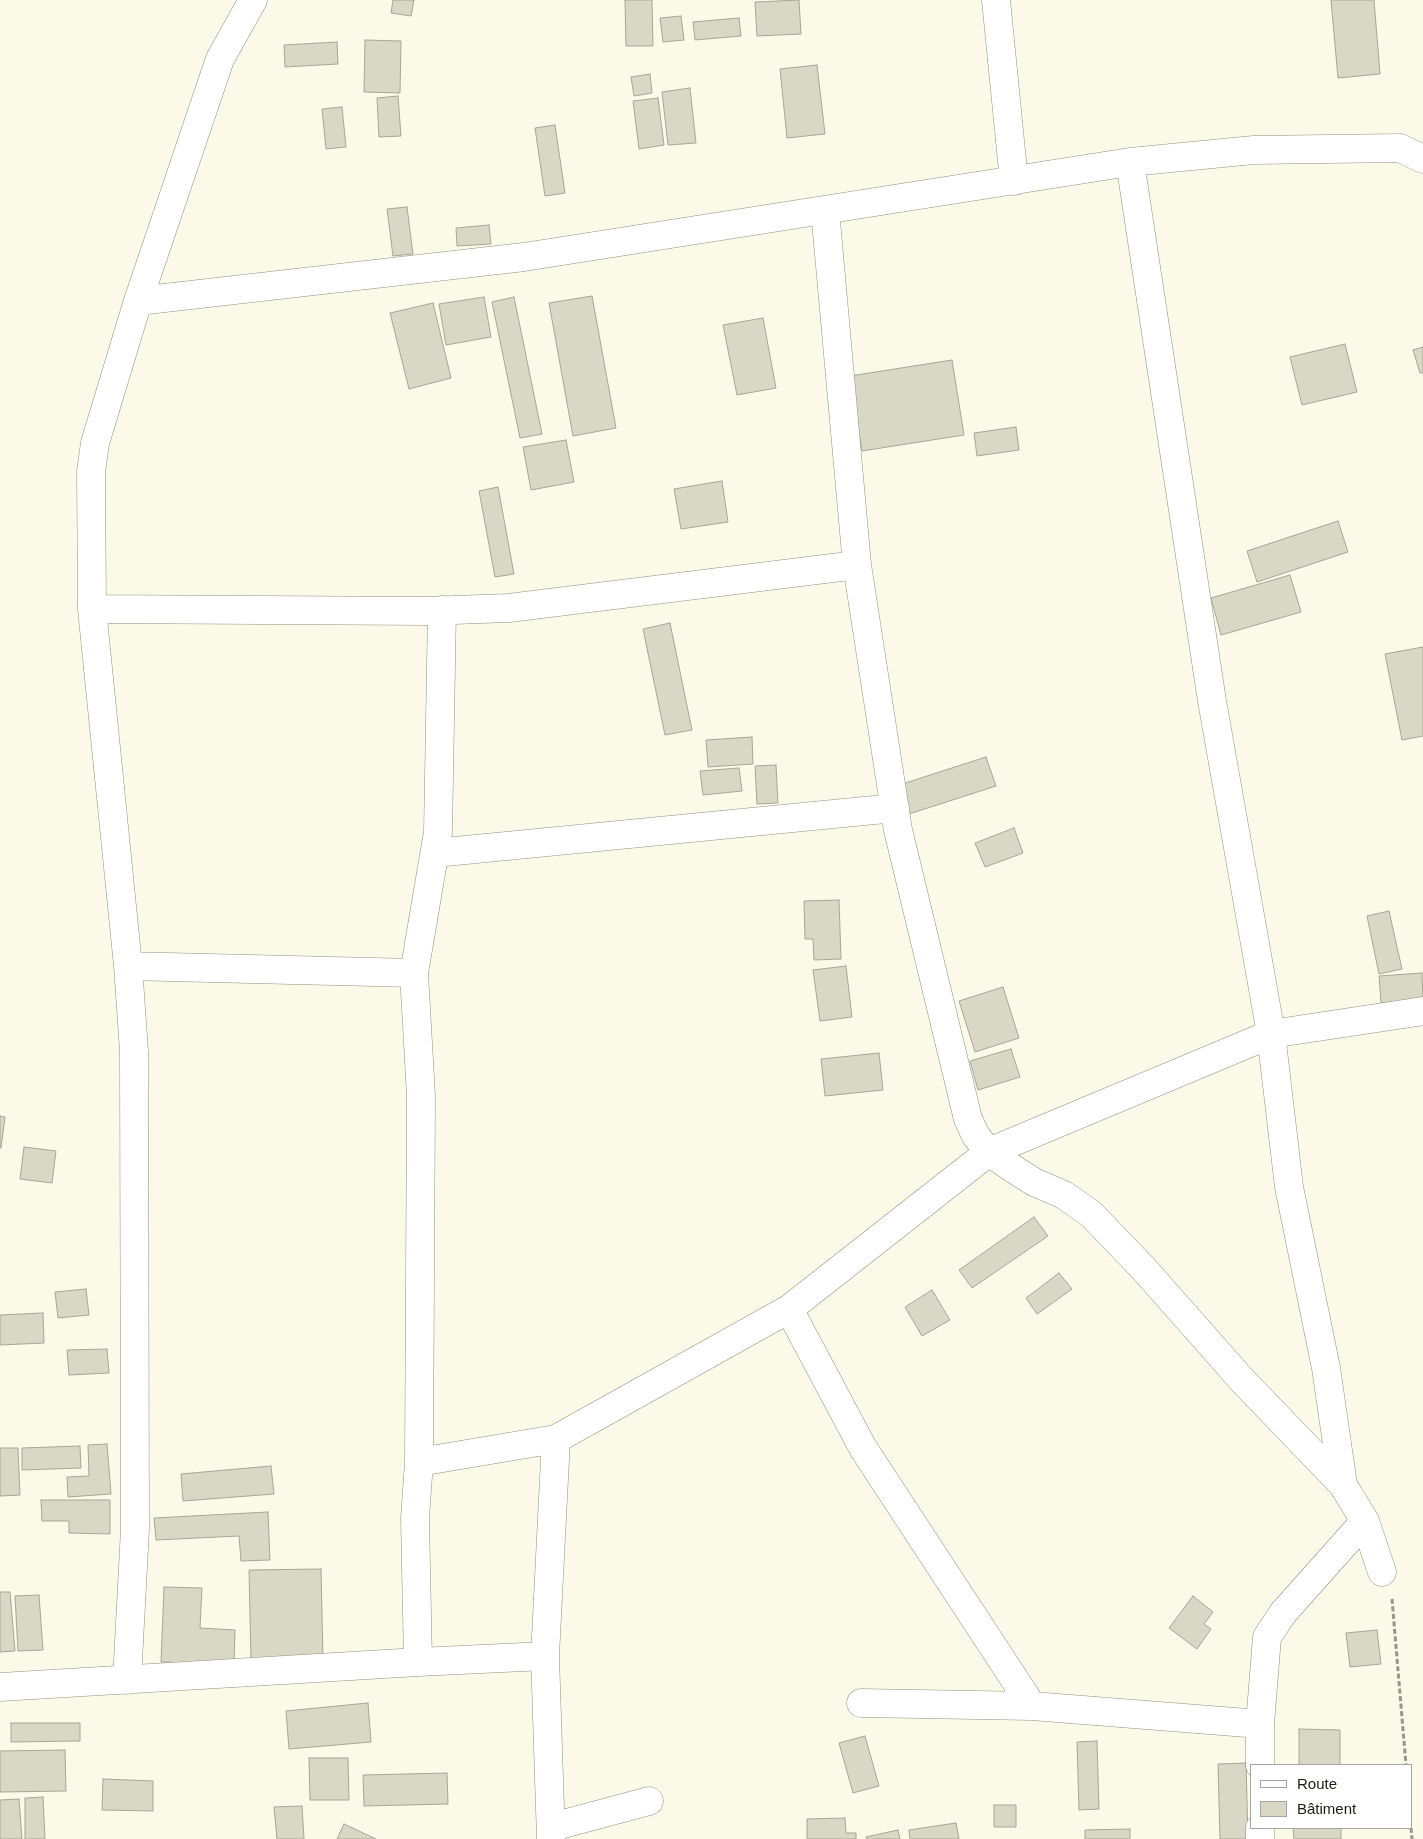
<!DOCTYPE html>
<html>
<head>
<meta charset="utf-8">
<style>
  body { margin:0 }
  #map { position:relative; width:1423px; height:1839px; overflow:hidden; background:#fbfae9; font-family:Arial,sans-serif }
  canvas { display:block }
  .legend { position:absolute; left:1250px; top:1764px; width:162px; height:65px; box-sizing:border-box; background:#fff; border:1px solid #a4a4a1; margin:0; padding:6px 9px; list-style:none; font-size:15px; color:#1c1b15 }
  .legend li { display:flex; align-items:center; gap:10px; height:25px }
  .legend b { width:25px; border:1px solid #a4a4a1 }
</style>
</head>
<body>
<div id="map">
<canvas width="1423" height="1839"></canvas>
<ul class="legend">
<li><b style="height:6px;background:#fff"></b>Route</li>
<li><b style="height:14px;background:#d9d8c7"></b>Bâtiment</li>
</ul>
</div>
<script>
const context = document.querySelector('canvas').getContext('2d');
context.lineJoin = 'round';
function paint(path, color) { context.fillStyle = color; context.fill(path, 'evenodd'); }
const shape = rows => new Path2D(rows.map(r => 'M' + r).join(''));
function strokePath(path, color, width, dash) { context.strokeStyle = color; context.lineWidth = width; context.lineCap = dash ? 'butt' : 'round'; context.setLineDash(dash || []); context.stroke(path); }
const building = shape([
  [393,0,414,0,411,16,391,13,393,0],
  [625,0,652,0,653,46,626,46,625,0],
  [799,0,801,34,757,36,755,2,799,0],
  [1331,0,1374,0,1380,74,1338,78,1331,0],
  [681,16,684,40,663,42,660,18,681,16],
  [739,18,741,36,695,40,693,22,739,18],
  [365,40,401,41,400,93,364,92,365,40],
  [337,42,338,64,285,67,284,45,337,42],
  [817,65,825,134,787,138,780,69,817,65],
  [650,74,652,93,634,96,631,77,650,74],
  [690,88,696,143,668,145,662,92,690,88],
  [398,96,401,136,379,137,377,98,398,96],
  [658,98,664,145,639,149,633,101,658,98],
  [342,107,346,147,326,149,322,109,342,107],
  [555,125,565,193,545,196,535,128,555,125],
  [407,207,413,254,393,256,387,209,407,207],
  [489,225,491,244,457,246,456,228,489,225],
  [592,296,616,428,573,436,549,303,592,296],
  [484,297,491,337,446,345,439,304,484,297],
  [514,297,542,434,520,438,492,302,514,297],
  [433,303,451,378,409,389,390,313,433,303],
  [763,318,776,388,737,395,723,325,763,318],
  [1345,344,1357,392,1302,405,1290,357,1345,344],
  [1423,347,1423,373,1420,373,1413,350,1423,347],
  [952,360,964,435,862,451,850,376,952,360],
  [1016,427,1019,450,977,456,974,433,1016,427],
  [566,440,574,482,531,490,523,447,566,440],
  [722,481,728,522,681,529,674,489,722,481],
  [498,487,514,574,495,577,479,491,498,487],
  [1338,521,1348,552,1257,582,1247,551,1338,521],
  [1290,575,1301,612,1221,635,1211,598,1290,575],
  [670,623,692,730,665,735,643,629,670,623],
  [1423,647,1423,736,1402,740,1385,654,1423,647],
  [752,737,753,764,708,767,706,740,752,737],
  [986,757,996,786,906,815,896,786,986,757],
  [776,765,778,803,757,804,755,766,776,765],
  [739,768,742,791,703,795,700,771,739,768],
  [1014,828,1023,853,985,867,975,843,1014,828],
  [839,900,841,959,814,960,813,939,805,939,804,901,839,900],
  [1389,911,1402,969,1379,974,1367,916,1389,911],
  [846,966,852,1017,820,1021,813,970,846,966],
  [1422,973,1423,1000,1381,1003,1379,976,1422,973],
  [1003,987,1019,1038,975,1052,959,1001,1003,987],
  [1011,1049,1020,1077,978,1090,970,1061,1011,1049],
  [879,1053,883,1090,825,1096,821,1059,879,1053],
  [0,1116,5,1117,1,1148,0,1148,0,1116],
  [24,1147,56,1151,52,1183,20,1179,24,1147],
  [1034,1217,1048,1236,972,1288,959,1270,1034,1217],
  [1059,1273,1072,1289,1037,1314,1026,1298,1059,1273],
  [86,1289,89,1315,58,1318,55,1292,86,1289],
  [932,1290,950,1320,922,1336,905,1307,932,1290],
  [43,1313,44,1343,0,1345,0,1315,43,1313],
  [107,1349,109,1373,69,1375,67,1350,107,1349],
  [107,1444,111,1494,68,1497,67,1477,89,1476,88,1445,107,1444],
  [80,1446,81,1468,22,1470,22,1448,80,1446],
  [0,1448,18,1448,20,1495,0,1496,0,1448],
  [271,1466,274,1494,183,1501,181,1474,271,1466],
  [41,1500,110,1500,110,1534,69,1533,69,1521,42,1521,41,1500],
  [268,1512,270,1560,241,1561,239,1536,156,1540,154,1518,268,1512],
  [321,1569,323,1659,251,1661,249,1570,321,1569],
  [164,1587,202,1588,200,1628,235,1630,234,1665,161,1662,164,1587],
  [0,1592,10,1592,15,1651,0,1652,0,1592],
  [39,1595,43,1650,18,1651,15,1596,39,1595],
  [1193,1596,1213,1612,1204,1624,1211,1629,1197,1649,1169,1628,1193,1596],
  [1377,1630,1381,1664,1350,1667,1346,1633,1377,1630],
  [368,1703,371,1742,289,1749,286,1711,368,1703],
  [11,1723,80,1723,80,1741,11,1742,11,1723],
  [1299,1729,1340,1730,1340,1765,1299,1765,1299,1729],
  [865,1736,879,1786,853,1793,839,1743,865,1736],
  [1097,1741,1099,1809,1079,1810,1077,1742,1097,1741],
  [65,1750,66,1791,0,1792,0,1751,65,1750],
  [309,1758,348,1758,349,1800,310,1800,309,1758],
  [1246,1763,1248,1839,1220,1839,1218,1764,1246,1763],
  [447,1773,448,1804,364,1806,363,1775,447,1773],
  [103,1779,153,1781,153,1811,102,1810,103,1779],
  [43,1797,45,1839,25,1839,25,1798,43,1797],
  [19,1799,22,1839,0,1839,0,1800,19,1799],
  [994,1805,1016,1805,1016,1827,994,1827,994,1805],
  [302,1806,304,1839,277,1839,274,1807,302,1806],
  [845,1818,846,1833,856,1833,856,1839,807,1839,807,1819,845,1818],
  [956,1823,959,1839,910,1839,909,1830,956,1823],
  [344,1824,376,1839,337,1839,344,1824],
  [1293,1828,1341,1828,1341,1839,1294,1839,1293,1828],
  [1130,1829,1130,1839,1085,1839,1085,1830,1130,1829],
  [898,1830,900,1839,867,1839,866,1837,898,1830]
]);
paint(building, '#d9d8c7');
strokePath(building, '#a7a696', 1);
const minor = shape([
  [996,0,1014,181],
  [1130,162,1212,701,1271,1034,1289,1187,1326,1368,1343,1485,1365,1521,1382,1572],
  [825,210,857,565],
  [138,301,524,257,1130,162,1254,150,1400,148,1423,159],
  [92,609,426,611,509,608,857,565,898,830,968,1119,976,1136,989,1152,1012,1168,1034,1182,1064,1195,1091,1214,1143,1268,1242,1380,1343,1485],
  [435,853,895,808],
  [128,966,414,973],
  [789,1309,863,1448,1032,1706],
  [419,1462,556,1439,789,1309,989,1152,1271,1034,1423,1011],
  [418,1662,415,1518,419,1462,421,1096,414,973,438,832,442,610],
  [127,1680,135,1529,134,1051,128,966,92,609,91,472,95,443,138,301,220,59,253,0],
  [0,1687,418,1662,545,1656],
  [861,1703,1032,1706,1260,1724],
  [1260,1765,1260,1724,1267,1637,1283,1613,1365,1521],
  [552,1827,649,1801],
  [551,1839,545,1656,556,1439],
  [1260,1839,1260,1828]
]);
strokePath(minor, '#929081', 29);
strokePath(shape([
  [1392,1599,1406,1765],
  [1411,1828,1412,1839]
]), '#97968a', 3, [5, 2.5]);
strokePath(minor, '#fff', 28);
</script>
</body>
</html>
